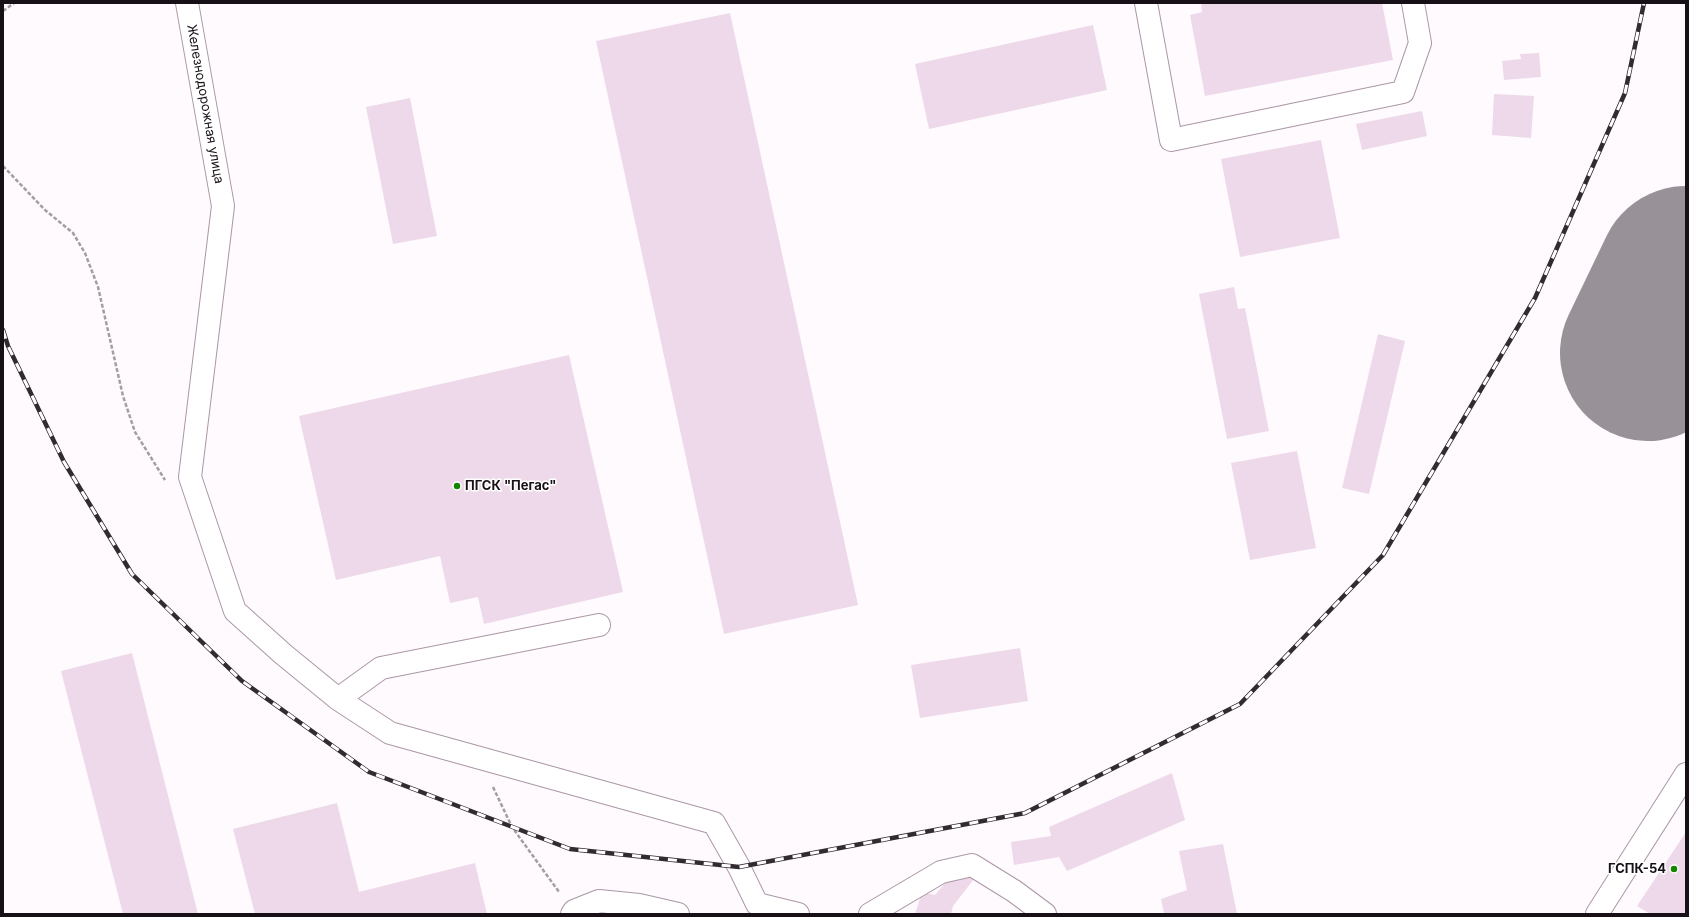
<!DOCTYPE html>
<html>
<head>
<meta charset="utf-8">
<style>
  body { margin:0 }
  #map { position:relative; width:1689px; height:917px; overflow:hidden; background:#fffafe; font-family:Inter,sans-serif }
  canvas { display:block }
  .frame { position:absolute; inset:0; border:4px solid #171016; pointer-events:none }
</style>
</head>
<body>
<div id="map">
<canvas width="1689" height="917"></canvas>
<div class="frame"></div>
</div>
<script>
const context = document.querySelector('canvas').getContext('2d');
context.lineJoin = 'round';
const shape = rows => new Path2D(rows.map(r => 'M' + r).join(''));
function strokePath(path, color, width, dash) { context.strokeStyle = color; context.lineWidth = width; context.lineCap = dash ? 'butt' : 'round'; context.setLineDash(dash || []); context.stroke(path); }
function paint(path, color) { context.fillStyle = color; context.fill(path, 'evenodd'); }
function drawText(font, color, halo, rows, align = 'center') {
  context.font = font + ' Inter,sans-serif'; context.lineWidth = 3; context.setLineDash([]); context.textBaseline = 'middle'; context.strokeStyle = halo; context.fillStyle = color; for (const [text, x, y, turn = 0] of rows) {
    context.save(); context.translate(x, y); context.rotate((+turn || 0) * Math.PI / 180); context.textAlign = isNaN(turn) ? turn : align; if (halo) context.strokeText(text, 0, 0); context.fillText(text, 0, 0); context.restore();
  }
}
strokePath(shape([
  [1648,353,1686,274]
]), '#989298', 176);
paint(shape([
  [1201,3,1382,3,1393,60,1205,96,1190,15,1202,12],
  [730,13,858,605,724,634,596,41],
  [1093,25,1107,90,929,129,915,64],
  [1539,53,1541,77,1504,80,1502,61,1521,59,1520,54],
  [1494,94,1534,96,1531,138,1492,135],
  [410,98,437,236,393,244,366,107],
  [1422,111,1427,136,1362,150,1356,124],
  [1321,140,1340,238,1240,257,1221,159],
  [1234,287,1238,309,1245,308,1269,431,1227,439,1199,294],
  [1378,334,1405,341,1369,494,1342,488],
  [569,355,623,592,484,624,478,597,450,603,440,556,336,580,299,416],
  [1297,451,1316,548,1250,560,1231,463],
  [1020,648,1028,701,920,718,911,665],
  [132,653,198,914,123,914,61,671],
  [1172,773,1185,820,1067,871,1059,857,1014,865,1011,842,1051,836,1049,827],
  [337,803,359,892,475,863,487,914,255,914,233,829],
  [1686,832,1686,914,1650,914,1637,906],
  [1223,844,1237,914,1164,914,1161,899,1187,890,1179,851],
  [955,871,974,879,953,906,951,914,915,914,922,892,935,895]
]), '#eed9ea');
const minor = shape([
  [187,3,223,206,190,477,235,611,283,654,338,699,390,733,714,823,739,867,757,904,798,914],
  [1146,3,1171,140,1403,92,1420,43,1413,3],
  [338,699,381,668,599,625],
  [572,914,574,911,599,901,639,905,678,914],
  [870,914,941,872,972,865,1014,891,1045,914],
  [1597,914,1686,774]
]);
strokePath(minor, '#ab97a7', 24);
strokePath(shape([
  [3,11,14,3],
  [3,166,45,210,73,233,85,253,98,287,123,396,135,432,165,480],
  [493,787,512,827,559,892]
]), '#a49ea3', 2.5, [4, 2]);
strokePath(minor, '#fff', 22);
const rail = shape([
  [3,330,8,346,64,462,132,574,242,681,369,772,570,849,739,867,1025,813,1240,704,1383,555,1535,298,1625,93,1644,3]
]);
strokePath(rail, '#322b31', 4.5);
strokePath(rail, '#fff', 3, [9]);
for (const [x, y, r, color] of [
  [457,486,4,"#158500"],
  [1674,869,4,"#158500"]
]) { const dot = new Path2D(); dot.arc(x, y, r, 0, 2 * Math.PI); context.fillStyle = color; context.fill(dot); strokePath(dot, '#fff', 1.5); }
drawText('13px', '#171016', '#fff', [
  ["Железнодорожная улица",205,104,80]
]);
drawText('bold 13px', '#171016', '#fff', [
  ["ПГСК \"Пегас\"",465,486],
  ["ГСПК-54",1666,869,"right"]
], 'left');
</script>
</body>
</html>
